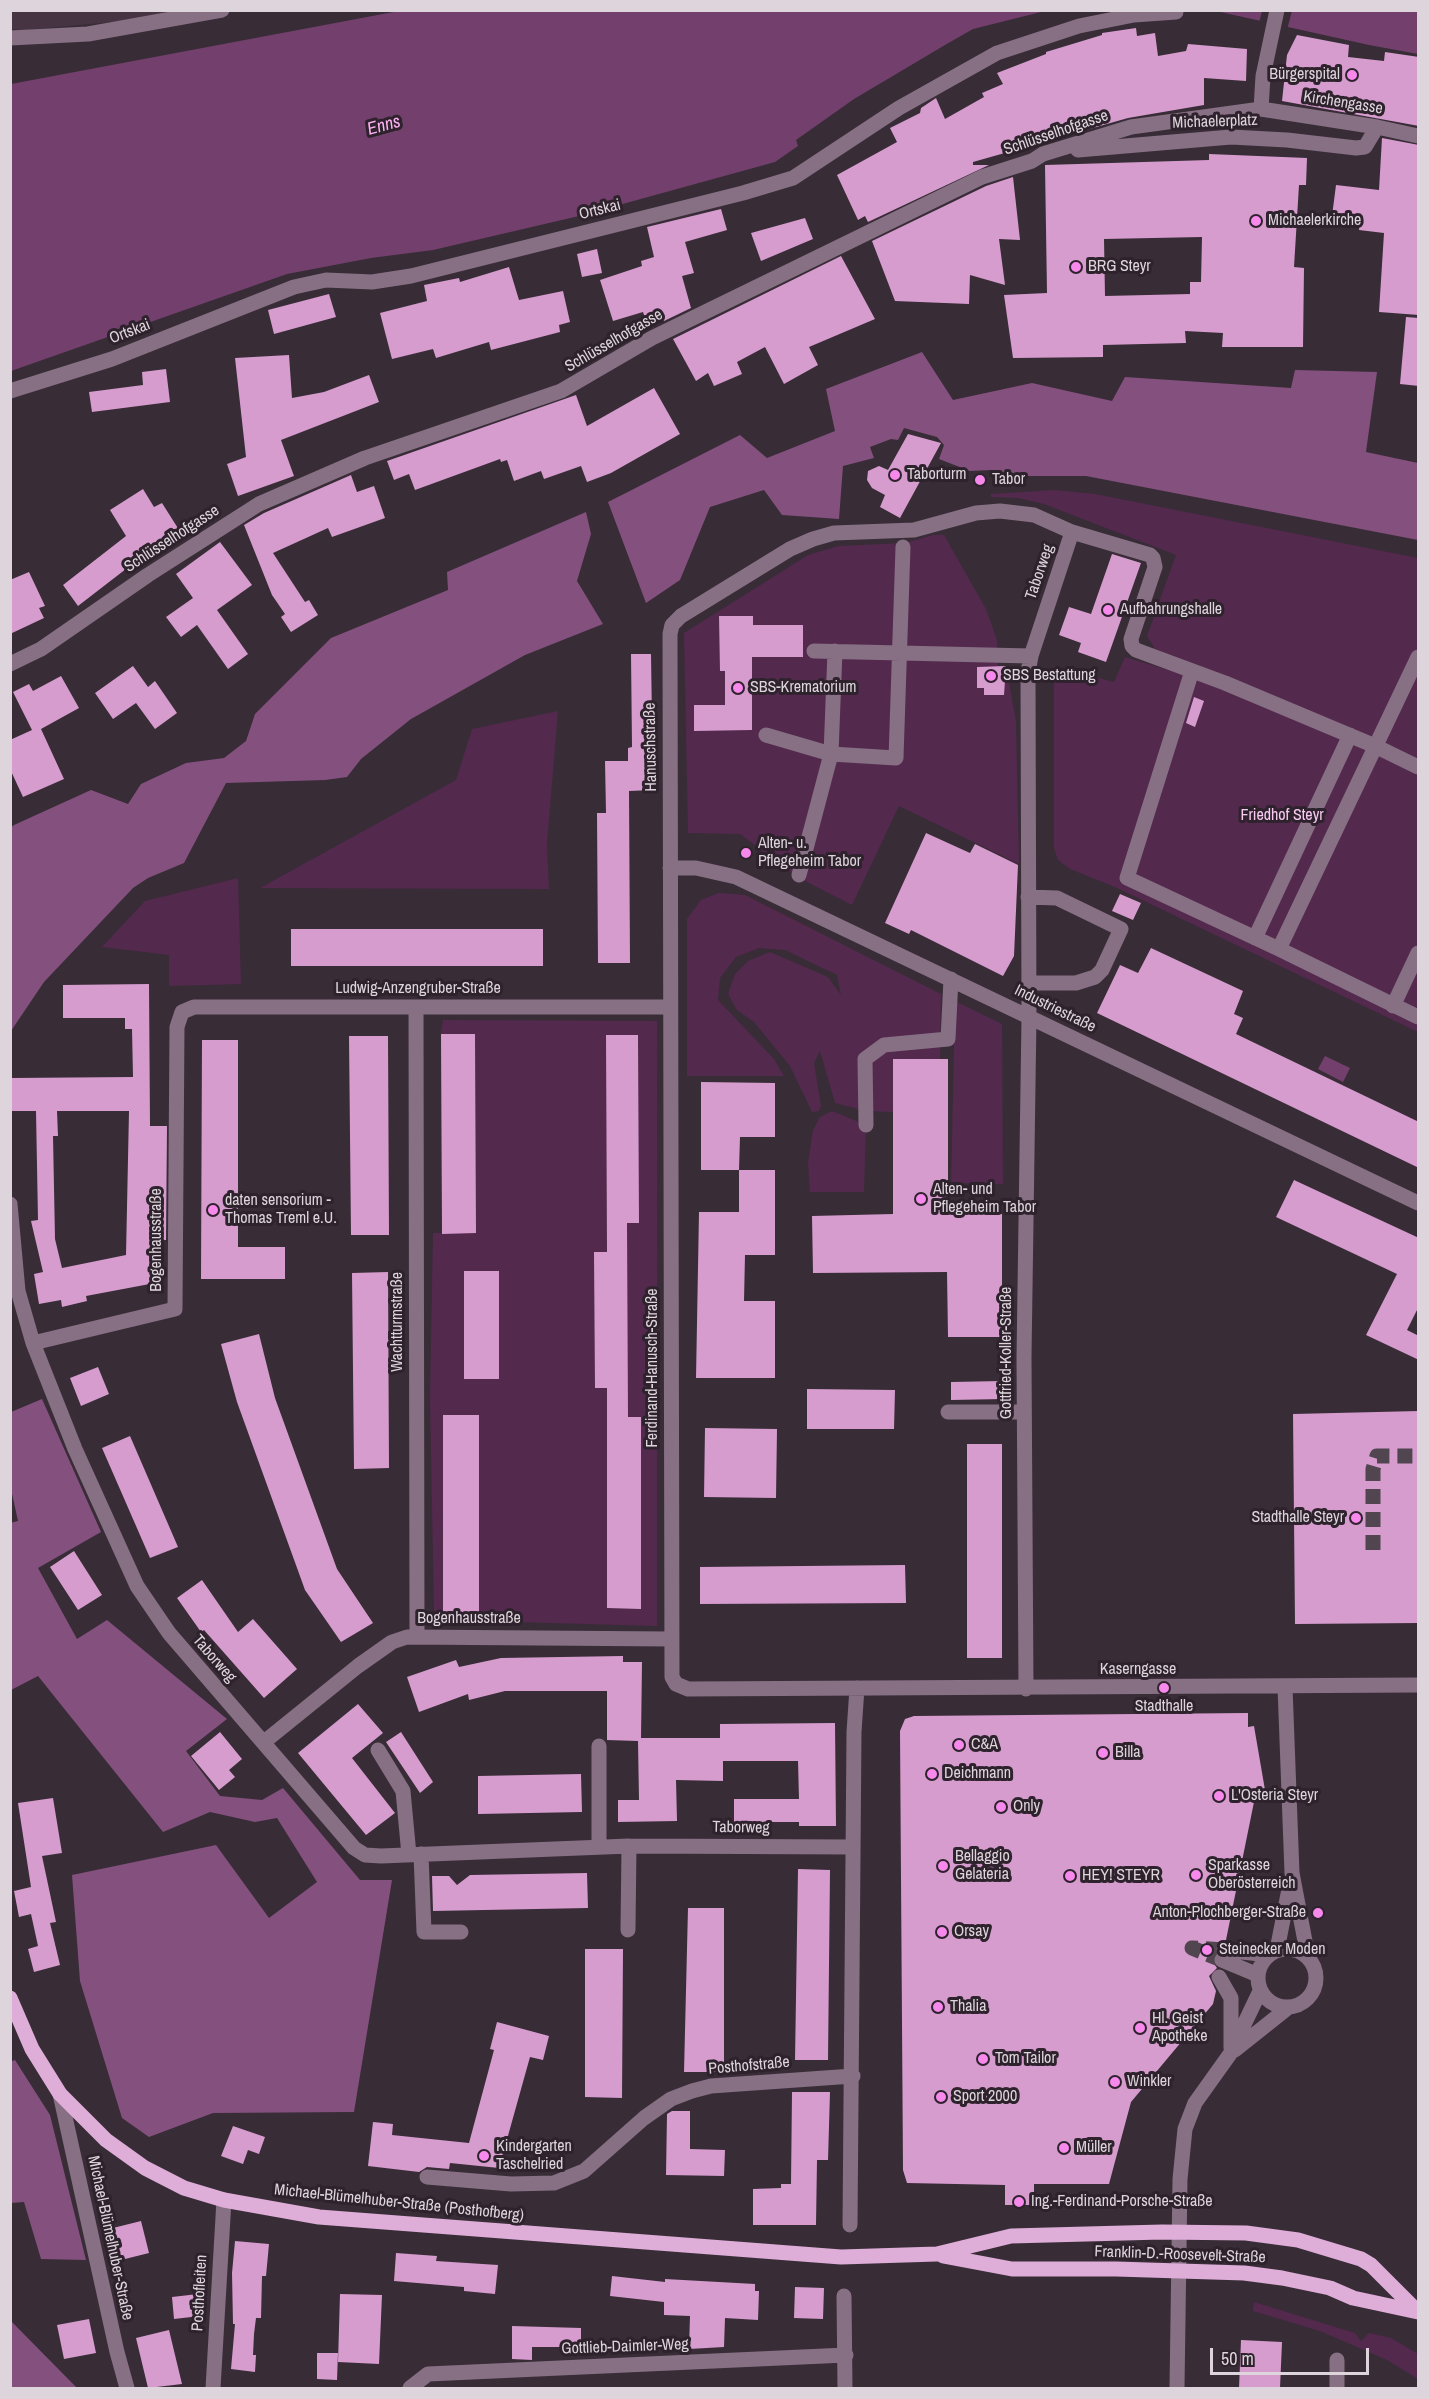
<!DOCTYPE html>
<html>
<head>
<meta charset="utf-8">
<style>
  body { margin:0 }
  #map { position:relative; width:1429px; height:2399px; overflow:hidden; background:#382c37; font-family:"Archivo Narrow",sans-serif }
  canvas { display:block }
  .frame { position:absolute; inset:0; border:12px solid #ded5dc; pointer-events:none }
  .scale { position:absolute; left:1210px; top:2348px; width:159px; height:27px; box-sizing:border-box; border:3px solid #ded5dc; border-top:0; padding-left:8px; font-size:18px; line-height:21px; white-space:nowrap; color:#ded5dc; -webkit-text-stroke:4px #2e222d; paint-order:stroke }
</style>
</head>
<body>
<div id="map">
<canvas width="1429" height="2399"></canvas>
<div class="frame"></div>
<div class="scale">50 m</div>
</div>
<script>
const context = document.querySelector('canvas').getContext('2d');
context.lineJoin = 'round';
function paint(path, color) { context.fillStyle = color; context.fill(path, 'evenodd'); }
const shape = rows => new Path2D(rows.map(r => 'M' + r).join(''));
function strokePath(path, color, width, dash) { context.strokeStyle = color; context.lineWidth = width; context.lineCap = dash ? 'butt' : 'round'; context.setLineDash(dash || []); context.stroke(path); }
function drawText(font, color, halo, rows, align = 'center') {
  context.font = font + ' "Archivo Narrow",sans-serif'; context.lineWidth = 6; context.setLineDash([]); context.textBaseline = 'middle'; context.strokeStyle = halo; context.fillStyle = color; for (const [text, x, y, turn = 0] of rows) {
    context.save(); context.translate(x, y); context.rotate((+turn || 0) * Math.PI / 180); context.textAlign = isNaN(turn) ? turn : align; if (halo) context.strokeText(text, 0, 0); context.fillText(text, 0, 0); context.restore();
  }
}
paint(shape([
  [11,11,186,11,145,19,24,30,11,29]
]), '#463443');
paint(shape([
  [1054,490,1095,494,1418,558,1418,1032,1115,887,1070,869,1058,860,1054,848,1054,666,1114,682,1125,657,1178,673,1186,661,1155,649,1147,636,1176,555,1044,504,1018,498,991,497,991,494],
  [933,535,944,535,986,609,997,640,998,666,1006,666,1016,721,1019,864,899,806,852,905,799,878,740,834,688,833,684,633,808,555,839,546,905,543],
  [558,711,547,844,549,889,260,888,456,780,472,729],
  [238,878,241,984,169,986,169,955,102,947,145,901],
  [719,893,745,895,941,994,940,1059,893,1060,893,1112,866,1111,835,1103,820,1051,814,1063,821,1106,819,1111,812,1112,790,1066,754,1022,737,1010,728,994,735,974,748,961,770,952,828,977,841,995,837,975,785,950,759,948,736,957,720,978,718,1000,774,1059,784,1076,687,1076,687,919,701,900],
  [955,1001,1002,1024,1003,1184,951,1183],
  [443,1020,657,1021,657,1626,443,1620,434,1610,430,1399,433,1233,476,1233,475,1034,441,1034],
  [832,1111,866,1125,864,1192,810,1192,808,1163,813,1130,820,1117],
  [1254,2302,1355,2333,1361,2341,1369,2333,1391,2338,1418,2354,1418,2379,1387,2360,1320,2331,1253,2311]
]), '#53294e');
paint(shape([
  [922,352,953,400,1032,383,1112,401,1125,377,1291,388,1295,370,1377,372,1366,452,1418,463,1418,540,1086,476,1000,476,991,470,970,471,939,459,944,445,937,437,904,428,898,440,891,439,870,447,874,458,843,466,839,519,782,515,764,490,710,507,680,580,646,603,608,502,740,435,767,458,835,431,826,389],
  [586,512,591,534,577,581,603,624,525,655,411,719,361,759,347,777,325,780,226,783,184,863,148,878,133,888,44,982,11,1031,10,828,14,825,91,790,128,804,141,784,186,763,224,758,246,741,255,714,331,638,448,590,447,572],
  [42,1399,101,1532,38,1568,77,1639,107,1620,227,1719,186,1751,220,1796,262,1800,283,1788,360,1880,392,1880,354,2112,213,2113,149,2137,122,2118,80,1981,72,1875,216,1845,269,1918,317,1882,277,1818,255,1822,210,1812,163,1832,38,1676,11,1690,10,1523,18,1521,11,1489,11,1412],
  [15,2060,50,2115,86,2260,41,2259,24,2202,11,2203,10,2062],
  [11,2321,77,2388,11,2388]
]), '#84507e');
paint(shape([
  [399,11,399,10,1045,11,973,29,945,45,854,99,796,140,798,146,775,162,579,216,433,250,371,258,287,274,11,371,11,84],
  [1216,11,1418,11,1418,54,1369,45],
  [1325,1056,1350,1068,1343,1082,1318,1069]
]), '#73406d');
paint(shape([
  [1262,11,1292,11,1287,30,1259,23]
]), '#382c37');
paint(shape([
  [1136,28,1137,36,1155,33,1158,56,1186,51,1188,44,1247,49,1246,81,1204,78,1204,105,1128,118,973,162,973,165,989,165,868,222,865,216,858,220,837,175,897,142,890,128,920,113,921,108,936,98,945,119,984,97,982,93,1003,84,997,73,1046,54,1046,52,1102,35,1102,33],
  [1297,35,1349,45,1348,57,1384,61,1385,52,1419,57,1419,126,1282,101,1287,55],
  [1382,138,1419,145,1419,315,1379,312,1384,233,1359,230,1360,219,1332,216,1336,185,1379,190],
  [1209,154,1307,158,1306,185,1299,185,1294,267,1304,268,1303,347,1222,347,1223,333,1185,331,1186,343,1103,345,1103,357,1013,358,1004,295,1047,293,1045,165,1209,160],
  [1202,237,1201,282,1190,282,1190,294,1105,296,1104,239],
  [1013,177,1020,240,999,239,1005,285,970,275,969,304,895,301,872,241,986,186],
  [721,209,727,230,685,242,694,273,682,276,691,308,664,321,661,317,646,321,643,312,613,321,600,280,642,266,641,261,654,257,647,227],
  [805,218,813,239,761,261,751,233],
  [597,249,602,273,582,277,577,254],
  [841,256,875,319,809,347,818,365,784,384,765,347,737,362,742,374,714,386,708,373,696,381,673,339],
  [509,267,519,300,563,291,570,322,559,325,560,332,491,350,489,342,436,358,433,349,392,359,380,313,427,301,424,285,459,278,460,282],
  [329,294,336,317,274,334,268,310],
  [1406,317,1419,318,1419,386,1400,384],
  [289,355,292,398,324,392,369,375,379,402,281,440,294,476,238,496,227,464,246,457,235,358],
  [166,369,170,402,92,412,89,392,143,385,142,372],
  [654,388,680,434,611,473,587,482,581,466,544,479,541,471,514,481,507,460,501,462,500,459,415,490,409,474,394,480,387,461,576,395,587,426],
  [908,434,941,443,900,518,880,507,885,495,872,488,867,480,868,471,879,466,888,470],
  [351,475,357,492,374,486,385,518,332,537,328,528,273,553,305,602,309,600,318,615,291,632,281,617,285,614,272,595,244,525,264,513],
  [143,489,154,507,162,503,181,533,135,562,78,606,63,585,126,536,110,510],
  [220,542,252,585,217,610,248,654,228,669,197,625,181,637,166,617,193,598,176,574],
  [1112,554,1141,563,1106,662,1078,652,1081,643,1059,635,1069,607,1091,614],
  [29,572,45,606,39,608,44,618,10,634,10,580],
  [719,616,753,616,753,625,803,625,803,657,752,657,752,730,694,731,694,705,725,705,725,671,720,671],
  [631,654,651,654,653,790,629,791,630,963,598,963,597,813,606,813,605,761,628,761,628,748,632,747],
  [133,666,148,687,155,681,177,713,155,729,136,703,113,719,95,693],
  [1006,666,1004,695,984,695,984,688,977,688,977,667],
  [61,676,79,708,41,729,64,779,23,797,10,769,10,740,32,730,13,692,29,684,33,691],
  [1194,697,1204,701,1195,727,1186,723],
  [926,833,970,853,975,844,1018,865,1014,956,1003,976,911,930,909,934,885,923],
  [1120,894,1141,903,1133,920,1112,911],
  [291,929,543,929,543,966,291,966],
  [1151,948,1243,991,1234,1014,1243,1018,1236,1034,1419,1122,1419,1168,1097,1013,1120,965,1138,973],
  [149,984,150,1126,167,1126,166,1240,155,1240,155,1283,86,1296,87,1301,62,1307,61,1300,39,1304,34,1274,43,1272,31,1221,38,1220,36,1111,11,1111,11,1078,133,1077,132,1029,125,1029,125,1018,63,1018,63,985],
  [57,1111,129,1111,126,1255,62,1268,55,1239,53,1136,58,1136],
  [441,1034,475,1034,476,1233,442,1234],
  [606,1035,638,1035,639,1223,627,1223,628,1417,641,1417,641,1609,607,1608,607,1388,595,1388,594,1252,607,1252],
  [349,1036,388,1036,389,1235,351,1235],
  [202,1040,238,1040,238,1247,285,1247,285,1279,201,1279],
  [893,1059,948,1059,948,1214,1002,1214,1002,1337,948,1337,947,1272,813,1273,812,1216,893,1214],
  [701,1082,775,1083,775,1137,740,1137,739,1170,701,1170],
  [739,1170,775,1170,775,1255,745,1255,744,1301,775,1301,775,1378,696,1378,699,1212,739,1212],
  [1294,1180,1419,1238,1419,1306,1407,1330,1419,1336,1419,1360,1366,1335,1397,1274,1276,1217],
  [464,1271,499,1271,499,1379,464,1379],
  [388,1272,389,1468,354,1469,352,1273],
  [259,1334,275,1398,337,1569,373,1623,341,1642,305,1590,237,1402,221,1344],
  [98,1367,109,1394,81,1406,70,1378],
  [1002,1381,1003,1399,951,1400,951,1382],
  [807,1389,895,1390,894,1429,807,1429],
  [1419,1411,1419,1623,1295,1624,1293,1414],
  [443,1415,479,1415,479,1612,443,1612],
  [705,1428,777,1429,776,1498,704,1497],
  [130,1436,178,1547,150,1558,102,1448],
  [967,1444,1002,1444,1002,1658,967,1658],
  [74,1551,102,1595,78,1610,50,1567],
  [905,1565,906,1603,700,1604,700,1567],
  [202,1580,238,1632,253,1619,297,1669,264,1698,204,1630,201,1632,177,1598],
  [623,1656,623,1662,642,1662,641,1738,720,1738,720,1724,835,1723,836,1826,799,1826,799,1822,734,1822,734,1799,799,1799,798,1761,723,1761,723,1781,676,1780,677,1821,618,1822,618,1800,639,1800,638,1741,607,1740,607,1691,505,1691,469,1700,468,1694,419,1712,407,1677,456,1660,459,1667,501,1658],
  [358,1704,383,1733,352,1758,395,1813,366,1835,298,1753],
  [1248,1713,1248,1727,1254,1726,1265,1790,1254,1802,1226,1940,1220,1941,1214,1948,1212,1961,1217,1968,1209,1976,1216,1991,1213,2004,1131,2102,1109,2184,1034,2184,1034,2205,1005,2205,1005,2185,907,2183,903,2170,900,1731,905,1719,914,1716],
  [220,1732,242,1759,229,1770,235,1777,219,1790,191,1756],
  [401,1732,433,1782,420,1793,386,1742],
  [581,1774,582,1812,478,1814,478,1776],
  [53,1798,62,1853,42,1856,56,1922,50,1923,60,1965,34,1972,28,1949,38,1946,31,1914,19,1917,14,1891,31,1887,18,1803],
  [798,1869,830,1870,828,2060,795,2060],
  [587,1873,588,1908,433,1911,432,1876,449,1876,457,1885,470,1875],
  [688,1908,724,1908,724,2072,684,2072],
  [585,1949,623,1949,622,2098,585,2097],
  [497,2022,549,2036,543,2060,530,2057,499,2168,450,2163,449,2169,427,2167,419,2172,368,2166,373,2122,393,2124,392,2135,469,2143,494,2050,490,2049],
  [792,2092,830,2092,828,2160,817,2160,816,2225,753,2225,753,2189,781,2188,781,2184,791,2184],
  [672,2111,690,2111,690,2149,725,2150,724,2176,666,2175,667,2114],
  [233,2126,265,2137,259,2154,248,2150,243,2164,221,2156],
  [141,2221,149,2253,113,2262,105,2230],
  [235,2241,269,2244,266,2276,262,2276,261,2318,256,2318,254,2334,253,2355,256,2355,255,2372,231,2369,235,2324,233,2324,232,2273],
  [396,2253,437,2256,436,2261,498,2265,495,2294,464,2291,464,2287,394,2281],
  [612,2276,665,2282,665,2279,755,2284,755,2291,759,2291,758,2320,725,2318,724,2347,689,2349,690,2316,664,2315,664,2302,610,2296],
  [795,2287,824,2288,823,2319,794,2318],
  [198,2294,200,2316,174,2319,172,2297],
  [340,2294,382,2295,379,2364,338,2362],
  [89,2319,96,2353,64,2359,57,2325],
  [512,2326,581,2328,581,2347,532,2347,532,2360,512,2359],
  [169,2330,182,2384,148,2388,136,2338],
  [1241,2340,1282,2342,1280,2388,1239,2388],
  [317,2353,338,2353,337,2380,317,2379]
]), '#d69cce');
strokePath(shape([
  [1373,1550,1373,1469,1377,1456,1418,1456],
  [1222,1960,1192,1948,1224,1950]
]), '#514550', 15, [15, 8]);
strokePath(shape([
  [10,38,88,34,222,10],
  [1261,109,1263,76,1277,10],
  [1078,150,1231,137,1287,140,1356,148,1365,147,1377,127],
  [10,391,112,359,294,287,326,280,372,282,411,276,743,193,793,178,899,108,997,53,1079,26,1134,15,1176,12],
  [814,651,1031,656],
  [1418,657,1279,949,1418,1017],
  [10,664,41,649,148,575,259,504,365,458,561,391,652,338,982,177,1032,161,1043,154,1131,127,1261,109,1377,127,1418,136],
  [1192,671,1127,878,1279,949],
  [766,735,831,754,896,758,903,547],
  [1418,767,1375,746,1225,683,1136,650,1132,646,1131,639,1155,567,1153,558,1150,555,1072,532,1034,515,1000,511,976,513,914,530,834,533,813,539,790,549,681,616,672,625,670,634,672,1677,676,1684,688,1689,1418,1685],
  [670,868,696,868,736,877,1418,1203],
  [799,875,831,754,835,651],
  [1028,897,1057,898,1121,929,1102,970,1095,977,1076,983,1029,983],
  [1255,938,1350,735],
  [1393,1006,1418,953],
  [416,1008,417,1635],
  [866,1125,865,1059,884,1045,948,1039,951,979],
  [10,1204,18,1291,33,1343,75,1449,137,1586,169,1633,354,1848,365,1855,381,1856,629,1846,853,1847],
  [33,1343,175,1309,177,1027,182,1012,194,1007,670,1007],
  [948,1412,1024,1412],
  [1285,1687,1292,1873,1308,1957],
  [1026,1689,1024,1357,1029,1017,1028,672,1031,656,1072,532],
  [264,1742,358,1666,392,1642,407,1637,672,1639],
  [599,1746,599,1847],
  [378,1750,403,1791,409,1855],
  [421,1854,424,1932,461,1932],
  [628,1930,629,1846],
  '1258 1978a29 29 0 1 1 58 0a29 29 0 1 1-58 0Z',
  [1224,1950,1269,1955],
  [1277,1950,1290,1884],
  [1222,1960,1258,1975],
  [1219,1977,1231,1998,1231,2048],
  [1235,2050,1289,2007],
  [60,2094,117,2352,127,2388],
  [427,2177,511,2184,554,2183,584,2171,644,2118,671,2099,692,2091,711,2086,853,2076],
  [850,2225,854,1732,857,1688],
  [844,2296,845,2388],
  [1337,2360,1337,2388],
  [213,2388,224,2200],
  [410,2388,428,2374,846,2355],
  [1177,2388,1180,2179,1185,2129,1195,2103,1230,2054,1260,1991]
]), '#876f84', 15);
strokePath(shape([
  [10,1998,32,2049,60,2094,106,2140,145,2168,184,2188,224,2200,319,2217,841,2257,937,2254,1011,2236,1162,2232,1246,2233,1298,2240,1361,2259,1371,2265,1418,2312],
  [943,2256,1012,2269,1116,2269,1244,2273,1282,2278,1330,2288,1353,2298,1418,2312]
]), '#deadd8', 15);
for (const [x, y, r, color] of [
  [1352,75,6,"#f788ec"],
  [1256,221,6,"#f788ec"],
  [1076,267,6,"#f788ec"],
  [895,475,6,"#f788ec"],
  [980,480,6,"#f788ec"],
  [1108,610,6,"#f788ec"],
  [991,676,6,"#f788ec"],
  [738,688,6,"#f788ec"],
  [746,853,6,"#f788ec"],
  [921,1199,6,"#f788ec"],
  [213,1210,6,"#f788ec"],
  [1356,1518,6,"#f788ec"],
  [1164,1688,6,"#f788ec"],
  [959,1745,6,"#f788ec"],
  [1103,1753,6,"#f788ec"],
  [932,1774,6,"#f788ec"],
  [1219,1796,6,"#f788ec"],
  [1001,1807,6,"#f788ec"],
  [943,1866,6,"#f788ec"],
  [1196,1875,6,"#f788ec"],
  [1070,1876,6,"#f788ec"],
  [1318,1913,6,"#f788ec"],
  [942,1932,6,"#f788ec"],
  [1207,1950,6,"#f788ec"],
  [938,2007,6,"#f788ec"],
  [1140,2028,6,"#f788ec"],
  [983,2059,6,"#f788ec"],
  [1115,2082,6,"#f788ec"],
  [941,2097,6,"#f788ec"],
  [1064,2148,6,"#f788ec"],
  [484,2156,6,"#f788ec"],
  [1019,2202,6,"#f788ec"]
]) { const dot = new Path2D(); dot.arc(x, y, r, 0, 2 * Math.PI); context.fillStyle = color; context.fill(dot); strokePath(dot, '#2e222d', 2); }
drawText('16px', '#ded5dc', '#2e222d', [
  ["Bürgerspital",1340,75,"right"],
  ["Michaelerkirche",1268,221],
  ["BRG Steyr",1088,267],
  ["Taborturm",907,475],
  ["Tabor",992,480],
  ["Aufbahrungshalle",1120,610],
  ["SBS Bestattung",1003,676],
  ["SBS-Krematorium",750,688],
  ["Alten- u.",758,844],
  ["Pflegeheim Tabor",758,862],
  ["Alten- und",933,1190],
  ["Pflegeheim Tabor",933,1208],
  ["daten sensorium -",225,1201],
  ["Thomas Treml e.U.",225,1219],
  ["Stadthalle Steyr",1344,1518,"right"],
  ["Stadthalle",1164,1707,"center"],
  ["C&A",971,1745],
  ["Billa",1115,1753],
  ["Deichmann",944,1774],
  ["L'Osteria Steyr",1231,1796],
  ["Only",1013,1807],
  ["Bellaggio",955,1857],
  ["Gelateria",955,1875],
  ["Sparkasse",1208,1866],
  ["Oberösterreich",1208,1884],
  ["HEY! STEYR",1082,1876],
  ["Anton-Plochberger-Straße",1306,1913,"right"],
  ["Orsay",954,1932],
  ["Steinecker Moden",1219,1950],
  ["Thalia",950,2007],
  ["Hl. Geist",1152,2019],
  ["Apotheke",1152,2037],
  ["Tom Tailor",995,2059],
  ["Winkler",1127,2082],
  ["Sport 2000",953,2097],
  ["Kindergarten",496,2147],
  ["Taschelried",496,2165],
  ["Müller",1076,2148],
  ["Ing.-Ferdinand-Porsche-Straße",1031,2202]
], 'left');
drawText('16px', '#ded5dc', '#2e222d', [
  ["Kirchengasse",1343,103,9],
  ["Michaelerplatz",1215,122,-2],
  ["Schlüsselhofgasse",1056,133,-19],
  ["Ortskai",600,210,-14],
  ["Ortskai",130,332,-21],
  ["Schlüsselhofgasse",614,341,-30],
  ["Schlüsselhofgasse",172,539,-33],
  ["Taborweg",1040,572,-71],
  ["Hanuschstraße",651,747,-91],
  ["Ludwig-Anzengruber-Straße",418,989],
  ["Industriestraße",1055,1009,26],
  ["Bogenhausstraße",157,1240,-90],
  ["Wachtturmstraße",398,1322,-90],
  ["Gottfried-Koller-Straße",1007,1353,-90],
  ["Ferdinand-Hanusch-Straße",653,1368,-90],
  ["Bogenhausstraße",469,1619],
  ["Taborweg",214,1659,49],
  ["Kaserngasse",1138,1670],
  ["Taborweg",741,1828,1],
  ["Posthofstraße",749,2066,-5],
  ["Michael-Blümelhuber-Straße (Posthofberg)",399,2203,6],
  ["Michael-Blümelhuber-Straße",110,2238,78],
  ["Franklin-D.-Roosevelt-Straße",1180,2255,2],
  ["Posthofleiten",200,2293,-87],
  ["Gottlieb-Daimler-Weg",625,2347,-2]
]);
drawText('16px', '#f8c9f2', '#2e222d', [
  ["Friedhof Steyr",1282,816]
]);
drawText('italic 18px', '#ffb1f5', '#2e222d', [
  ["Enns",384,126,-15]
]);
</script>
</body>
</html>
